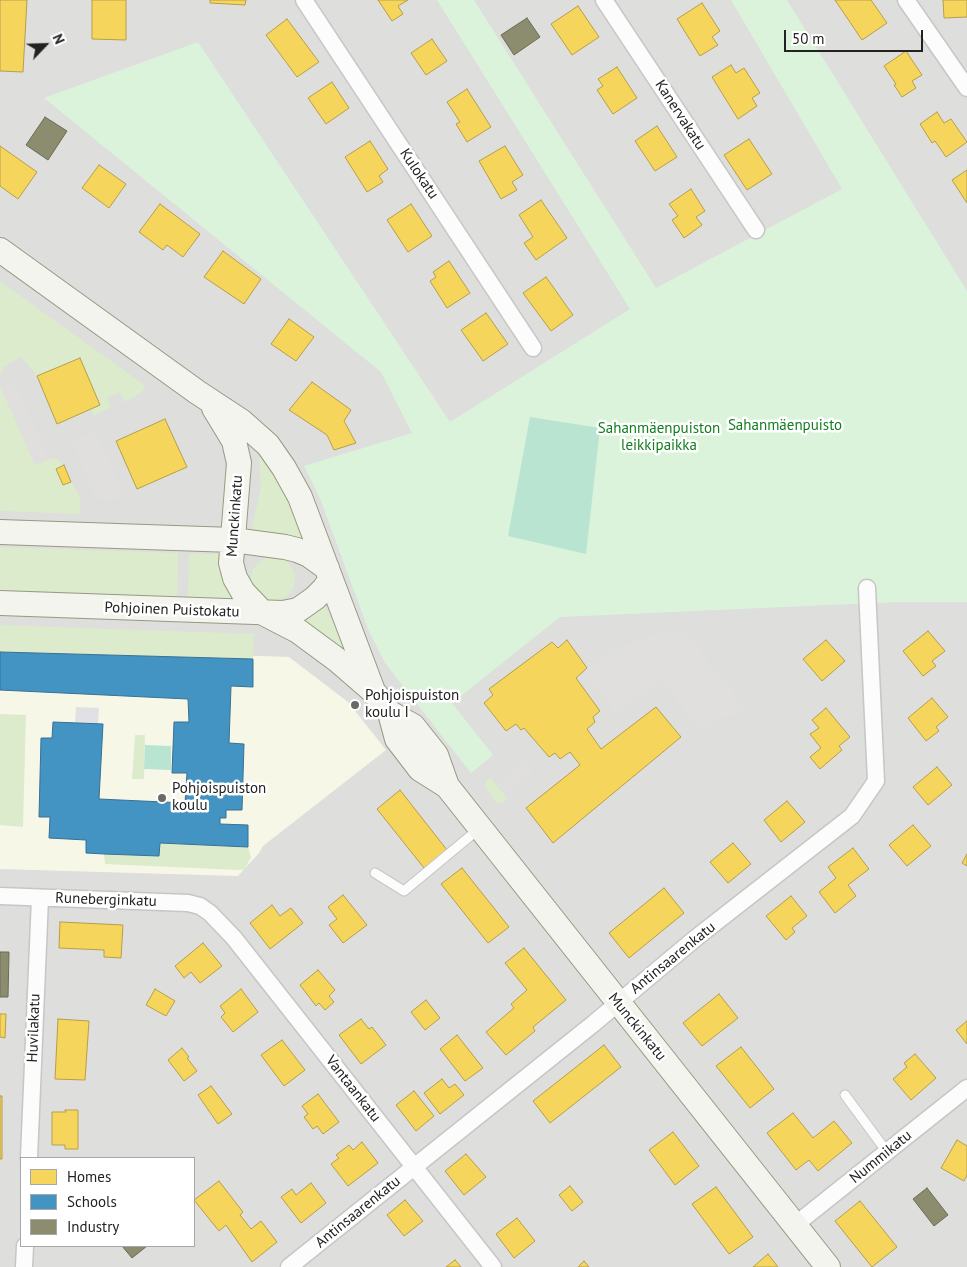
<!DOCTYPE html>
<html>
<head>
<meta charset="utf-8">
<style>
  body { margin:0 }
  #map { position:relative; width:967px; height:1267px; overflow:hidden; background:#efeeeb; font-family:"PT Sans",sans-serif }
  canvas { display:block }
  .legend { position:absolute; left:20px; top:1157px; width:175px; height:90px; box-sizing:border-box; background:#fff; border:1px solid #a7a7a7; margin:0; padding:6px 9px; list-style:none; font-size:15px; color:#222 }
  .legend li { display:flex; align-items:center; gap:10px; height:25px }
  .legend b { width:25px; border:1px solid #a7a7a7 }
  .north { position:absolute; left:20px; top:20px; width:50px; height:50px; -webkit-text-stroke:4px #fff; paint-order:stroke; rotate:66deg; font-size:14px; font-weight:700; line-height:20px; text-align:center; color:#222 }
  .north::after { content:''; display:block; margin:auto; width:18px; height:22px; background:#222; clip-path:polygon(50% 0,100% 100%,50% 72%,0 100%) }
  .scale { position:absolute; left:784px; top:30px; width:139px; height:22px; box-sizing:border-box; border:2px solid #222; border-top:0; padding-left:6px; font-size:15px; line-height:18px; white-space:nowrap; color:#222; -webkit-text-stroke:4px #fff; paint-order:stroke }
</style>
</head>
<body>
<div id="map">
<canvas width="967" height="1267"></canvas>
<ul class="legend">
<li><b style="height:14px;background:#f6d55c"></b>Homes</li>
<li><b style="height:14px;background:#4393c3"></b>Schools</li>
<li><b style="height:14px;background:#8c8c6e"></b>Industry</li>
</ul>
<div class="north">N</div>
<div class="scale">50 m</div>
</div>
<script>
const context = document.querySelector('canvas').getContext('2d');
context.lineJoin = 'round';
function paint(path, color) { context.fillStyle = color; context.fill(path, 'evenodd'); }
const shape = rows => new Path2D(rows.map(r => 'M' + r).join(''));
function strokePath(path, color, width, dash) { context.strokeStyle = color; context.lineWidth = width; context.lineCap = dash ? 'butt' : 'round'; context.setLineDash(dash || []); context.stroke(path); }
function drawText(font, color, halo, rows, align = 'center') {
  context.font = font + ' "PT Sans",sans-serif'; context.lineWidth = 5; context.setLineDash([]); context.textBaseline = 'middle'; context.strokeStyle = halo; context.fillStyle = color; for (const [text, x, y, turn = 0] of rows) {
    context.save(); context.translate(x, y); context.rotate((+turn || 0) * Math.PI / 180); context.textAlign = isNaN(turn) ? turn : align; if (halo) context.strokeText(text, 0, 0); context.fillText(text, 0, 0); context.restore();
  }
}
paint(shape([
  [0,0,967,0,967,1267,0,1267],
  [21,1158,194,1158,194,1246,21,1246]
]), '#dededc');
paint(shape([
  [0,647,289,657,348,702,386,750,263,846,259,853,238,876,0,869]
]), '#f7f7e8');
paint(shape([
  [0,281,143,384,145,388,140,393,125,402,120,392,107,398,111,407,94,416,90,409,100,405,80,358,37,376,21,357,5,366,0,375],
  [0,384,35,465,49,459,56,458,64,465,56,469,63,485,71,482,79,494,81,504,79,514,0,511],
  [261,453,277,473,308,545,283,534,269,533,253,534,251,532,261,486,259,456],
  [0,547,178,553,177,597,0,590],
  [189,554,220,554,227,588,232,598,188,597],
  '251 579a22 22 0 1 1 44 0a22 22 0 1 1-44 0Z',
  [323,602,345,647,346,650,344,651,299,621,315,613],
  [0,625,254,634,253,659,0,652],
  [0,714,26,715,23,827,0,825],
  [135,735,145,735,144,779,132,779],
  [491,778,507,798,502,803,497,803,485,787,487,780],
  [160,843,248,847,251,857,245,869,239,870,105,864,104,854,159,856]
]), '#dbebcc');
paint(shape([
  [437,0,474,0,656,288,842,189,731,0,787,0,967,291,967,602,897,602,560,617,452,703,493,755,471,773,385,663,368,629,321,501,304,466,412,433,381,372,44,98,198,42,450,422,630,309]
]), '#dbf3db');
paint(shape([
  [530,417,600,428,586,554,508,536],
  [145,745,171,746,171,770,144,769]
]), '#b9e4d2');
paint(shape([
  [15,382,49,459,35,465,1,388],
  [96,431,124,496,111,501,96,499,72,441],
  [687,633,745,707,734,716,722,716,702,733,661,680,617,715,582,675,611,650,655,634],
  [524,760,533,772,505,794,496,783]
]), '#e0dfde');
paint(shape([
  [76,707,99,708,98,724,75,723]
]), '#e1e1e5');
const homes = shape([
  [0,0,27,0,23,72,0,71,0,0],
  [92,0,126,0,126,40,92,39,92,0],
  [210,0,246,0,245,5,210,3,210,0],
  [378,0,408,0,398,6,403,14,392,21,378,0],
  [835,0,871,0,887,23,862,40,835,0],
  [943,0,967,0,967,17,944,18,943,0],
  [702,3,720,31,712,37,718,45,700,56,677,19,702,3],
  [578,6,599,37,572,55,551,24,578,6],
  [287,19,319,62,297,77,266,35,287,19],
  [432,39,447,61,426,75,411,53,432,39],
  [906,51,922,75,912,81,916,88,902,97,894,85,896,84,884,66,906,51],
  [731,65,736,73,744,68,760,93,752,98,757,106,738,119,712,77,731,65],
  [617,67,637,98,613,114,597,90,603,86,598,79,617,67],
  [332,82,349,108,326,124,308,98,332,82],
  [467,89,491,127,467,142,456,124,460,122,447,102,467,89],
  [937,112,944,123,951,119,967,142,946,157,935,141,932,143,920,124,937,112],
  [657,126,677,157,655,171,635,141,657,126],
  [749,139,772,174,747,190,724,155,749,139],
  [370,141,388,169,379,176,383,182,367,192,345,157,370,141],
  [0,146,37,172,18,199,0,186,0,146],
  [505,146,523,175,512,182,517,190,501,199,479,161,505,146],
  [99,165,126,184,109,208,82,188,99,165],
  [967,170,967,203,952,180,967,170],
  [691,189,705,211,696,217,702,225,684,238,672,220,678,216,669,204,691,189],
  [541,200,567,238,536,260,524,243,533,237,519,215,541,200],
  [160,204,200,234,183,257,167,245,163,250,139,232,160,204],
  [411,204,432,236,408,252,387,220,411,204],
  [223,251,261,279,244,304,204,277,223,251],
  [449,261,470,293,447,308,430,281,436,277,433,272,449,261],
  [546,277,573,315,551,331,523,293,546,277],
  [486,313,508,344,483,361,461,330,486,313],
  [289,319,314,337,296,361,271,344,289,319],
  [80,358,100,405,57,424,37,376,80,358],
  [312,382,351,410,344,421,356,443,334,450,327,435,289,410,312,382],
  [165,419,187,467,137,489,116,441,165,419],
  [64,465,71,482,63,485,56,469,64,465],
  [928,631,945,651,932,661,936,666,923,676,903,651,928,631],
  [567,640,587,668,576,678,600,711,593,717,595,722,587,729,601,749,656,707,681,737,553,843,526,808,580,765,570,752,560,759,555,753,549,757,524,728,521,730,516,724,506,731,484,703,493,695,489,689,552,642,558,648,567,640],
  [826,640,845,661,822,681,803,659,826,640],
  [932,698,948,717,936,727,939,731,926,741,908,718,932,698],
  [826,708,850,737,839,746,842,750,820,769,810,757,821,748,810,734,819,728,812,720,826,708],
  [937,767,952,785,928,805,913,787,937,767],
  [400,790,447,850,424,868,377,809,400,790],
  [787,801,805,822,781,842,764,820,787,801],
  [913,825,931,846,907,866,889,845,913,825],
  [733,843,751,864,728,883,710,862,733,843],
  [853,848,869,869,848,885,856,896,835,913,819,892,836,878,828,867,853,848],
  [967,854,967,866,962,863,967,854],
  [462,868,509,927,488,943,441,884,462,868],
  [664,888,684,913,629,958,609,933,664,888],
  [343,895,367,925,343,943,329,925,337,919,328,907,343,895],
  [791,896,807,916,792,928,795,932,786,940,766,916,791,896],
  [272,905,280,916,291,908,303,923,270,949,250,923,272,905],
  [60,922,123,925,121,958,104,957,104,950,59,948,60,922],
  [203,943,222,966,200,983,191,972,184,978,175,966,203,943],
  [524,948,566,1000,533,1027,535,1031,506,1055,486,1032,514,1008,511,1004,527,990,505,963,524,948],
  [318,970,335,990,329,996,334,1002,325,1010,319,1003,316,1006,300,985,318,970],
  [155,989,175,1001,166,1016,146,1005,155,989],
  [241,989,258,1012,233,1032,221,1017,225,1013,220,1006,241,989],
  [719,994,738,1018,702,1046,683,1023,719,994],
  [426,1000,440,1018,425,1030,411,1012,426,1000],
  [0,1014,6,1014,5,1038,0,1037,0,1014],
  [58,1019,89,1021,85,1080,55,1079,58,1019],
  [361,1019,369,1029,372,1027,386,1045,361,1064,339,1035,361,1019],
  [967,1021,967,1044,956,1030,967,1021],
  [457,1035,483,1068,465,1081,440,1049,457,1035],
  [282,1040,305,1070,284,1086,261,1055,282,1040],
  [604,1045,621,1067,550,1123,533,1101,604,1045],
  [741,1047,774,1089,750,1108,716,1066,741,1047],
  [182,1048,189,1057,187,1058,197,1071,184,1081,168,1060,182,1048],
  [915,1054,936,1078,911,1100,893,1079,907,1067,904,1063,915,1054],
  [442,1079,449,1088,455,1084,464,1095,440,1114,424,1093,442,1079],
  [211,1086,232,1114,218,1124,198,1095,211,1086],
  [414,1091,434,1116,416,1131,396,1105,414,1091],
  [318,1094,339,1122,323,1134,317,1126,313,1129,304,1117,308,1114,302,1106,318,1094],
  [0,1096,2,1096,2,1159,0,1159,0,1096],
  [65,1110,78,1110,78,1149,65,1149,65,1145,52,1145,52,1112,66,1112,65,1110],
  [793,1113,813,1138,834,1121,852,1143,818,1171,809,1160,796,1170,767,1133,793,1113],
  [673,1132,699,1166,675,1185,649,1150,673,1132],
  [957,1140,967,1146,967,1175,964,1181,941,1168,957,1140],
  [362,1142,378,1163,348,1186,331,1164,339,1158,336,1155,349,1145,353,1150,362,1142],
  [466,1154,486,1177,464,1195,445,1171,466,1154],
  [219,1181,243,1212,240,1215,251,1229,261,1221,277,1242,252,1262,226,1225,219,1231,194,1200,219,1181],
  [311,1183,326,1203,301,1223,281,1197,292,1189,296,1195,311,1183],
  [570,1186,583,1202,572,1211,559,1195,570,1186],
  [716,1187,753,1237,729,1254,692,1204,716,1187],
  [405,1200,423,1221,404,1236,387,1215,405,1200],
  [860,1201,897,1247,872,1267,835,1221,860,1201],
  [517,1218,535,1241,514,1258,496,1234,517,1218],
  [768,1254,778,1267,753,1267,768,1254],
  [455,1260,461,1267,446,1267,455,1260],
  [584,1261,589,1267,578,1267,584,1261]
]);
paint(homes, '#f6d55c');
strokePath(homes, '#b69f4b', 1);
const schools = shape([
  [0,652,253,659,253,687,231,686,229,743,244,744,242,810,226,810,226,818,220,818,220,824,248,825,248,847,160,843,159,856,104,854,86,853,86,840,49,838,50,817,39,817,41,738,52,738,53,722,103,724,99,799,185,803,187,773,172,773,174,722,189,722,188,699,0,690,0,652]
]);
paint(schools, '#4393c3');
strokePath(schools, '#397193', 1);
const industry = shape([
  [527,18,540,37,514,55,501,35,527,18],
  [45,117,67,131,48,160,26,145,45,117],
  [0,952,9,952,8,997,0,997,0,952],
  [927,1188,948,1215,934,1226,913,1199,927,1188],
  [122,1246,147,1246,132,1258,122,1246]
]);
paint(industry, '#8c8c6e');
strokePath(industry, '#6c6c57', 1);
const lane = shape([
  [375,873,404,891,480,828],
  [845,1095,887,1152]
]);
const street = shape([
  [304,0,533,348],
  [604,0,756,230],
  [906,0,967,88],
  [0,896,188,903,200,906,210,913,234,938,493,1267],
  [29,1158,40,898],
  [795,1225,967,1088],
  [24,1267,25,1246],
  [289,1267,593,1024,697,937,852,816,876,781,867,588]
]);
const secondary = shape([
  [0,250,197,392,241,421,268,445,284,468,300,497,373,691],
  [214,408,234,441,239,463,231,563,235,578,243,592,263,613,298,631,336,659,373,691,390,713,397,739,420,769,447,786],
  [0,532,233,540,285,547,297,550,309,555,327,568],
  [0,603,283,613,298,610,315,598,324,589,331,579],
  [390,713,413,726,436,755,447,786,828,1267]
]);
strokePath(lane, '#c7c6c5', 11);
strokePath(street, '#c7c6c5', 19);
strokePath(secondary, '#969983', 26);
strokePath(lane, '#fdfcfc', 9);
strokePath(street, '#fdfcfc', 16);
strokePath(secondary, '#f3f4ed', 24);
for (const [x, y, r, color] of [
  [355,705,5,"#6a6968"],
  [162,798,5,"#6a6968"]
]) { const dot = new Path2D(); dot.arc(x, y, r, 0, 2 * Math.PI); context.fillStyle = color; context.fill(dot); strokePath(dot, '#fff', 2); }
drawText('15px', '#222', '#fff', [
  ["Kanervakatu",680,115,57],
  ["Kulokatu",419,174,56],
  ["Munckinkatu",235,516,-86],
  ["Pohjoinen Puistokatu",172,610,2],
  ["Runeberginkatu",106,900,2],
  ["Antinsaarenkatu",673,958,-39],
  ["Munckinkatu",637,1027,51],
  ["Huvilakatu",34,1028,-88],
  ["Vantaankatu",353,1089,52],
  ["Nummikatu",881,1157,-39],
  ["Antinsaarenkatu",358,1212,-39]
]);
drawText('15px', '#127d1e', '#fff', [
  ["Sahanmäenpuisto",785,426],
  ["Sahanmäenpuiston",659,429],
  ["leikkipaikka",659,446]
]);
drawText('15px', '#222', '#fff', [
  ["Pohjoispuiston",365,696],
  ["koulu I",365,713],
  ["Pohjoispuiston",172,789],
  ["koulu",172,806]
], 'left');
</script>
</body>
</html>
